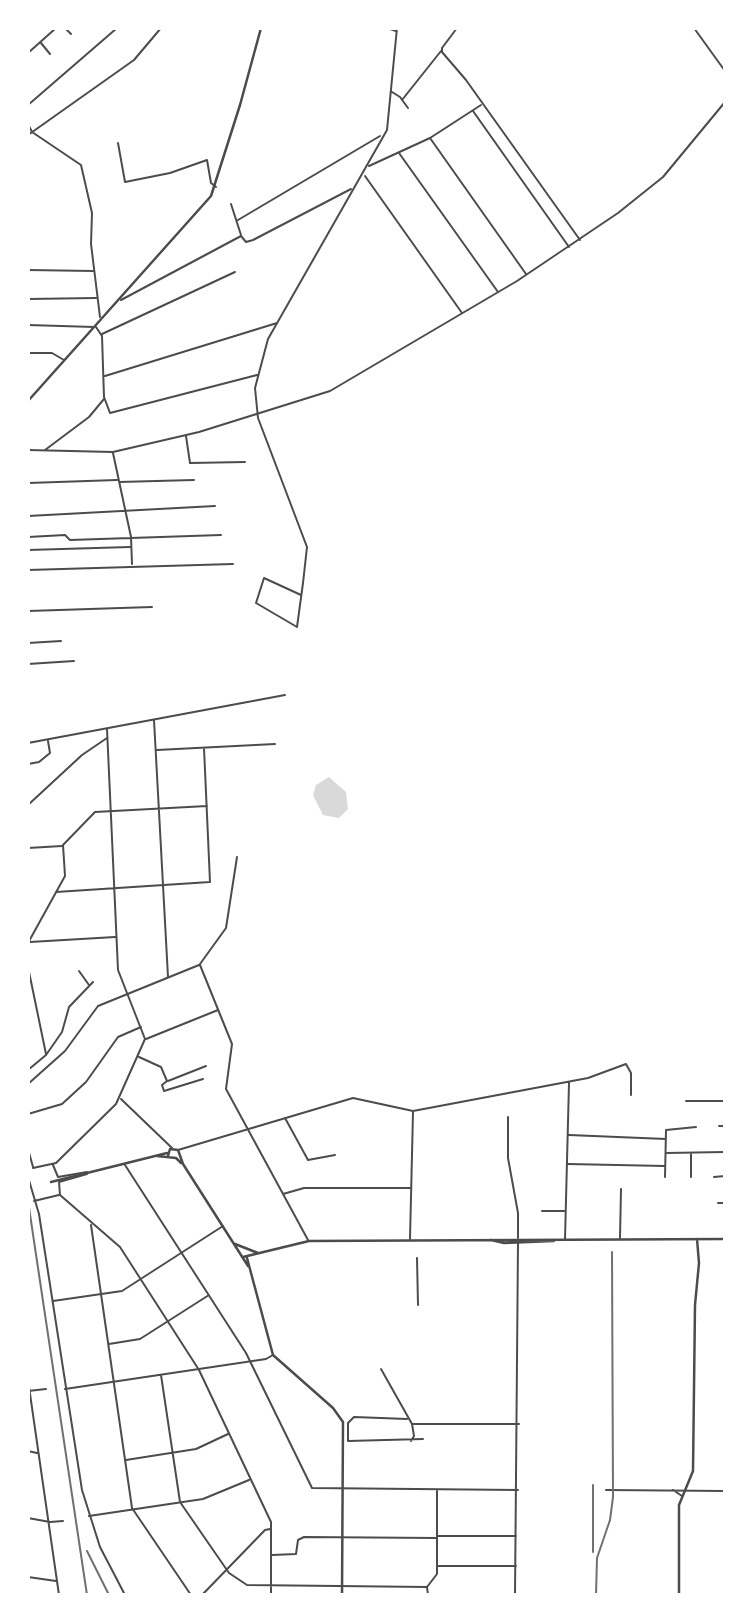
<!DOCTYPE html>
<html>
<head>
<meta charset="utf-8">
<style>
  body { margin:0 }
  #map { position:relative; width:753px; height:1623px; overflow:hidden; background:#fff; font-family:"Golos Text",sans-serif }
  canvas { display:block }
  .frame { position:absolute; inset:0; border:30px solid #fff; pointer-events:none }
</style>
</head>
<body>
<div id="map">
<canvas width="753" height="1623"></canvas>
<div class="frame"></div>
</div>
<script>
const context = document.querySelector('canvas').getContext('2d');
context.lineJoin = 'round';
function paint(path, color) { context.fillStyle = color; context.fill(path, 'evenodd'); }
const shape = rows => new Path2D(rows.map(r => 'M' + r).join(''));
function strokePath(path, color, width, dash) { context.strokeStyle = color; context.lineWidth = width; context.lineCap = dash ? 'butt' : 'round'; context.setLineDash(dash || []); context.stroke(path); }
paint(shape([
  [329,777,346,792,348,809,339,818,323,815,313,795,316,785]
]), '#d9d9d9');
strokePath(shape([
  [65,28,71,34],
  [387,28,396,31],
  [457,28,442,48,442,52,466,80,580,240],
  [694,28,725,71],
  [41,43,50,54],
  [28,53,56,28],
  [392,92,400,97,408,108],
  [402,100,441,51],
  [28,105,117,28],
  [473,111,569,247],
  [28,124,32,132,81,165,92,213,91,244,100,317],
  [28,135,134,60,161,28],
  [430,138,526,274],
  [118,143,125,182,170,173,207,160,211,183,216,187],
  [399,153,498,292],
  [369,166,430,138,481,105],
  [365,176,462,313],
  [231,204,241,235],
  [238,220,380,136],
  [28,270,93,271],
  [28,299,96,298],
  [121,300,241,236,246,242,253,240,351,189],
  [28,325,94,327],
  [96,327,102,336,104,397,110,413,257,375],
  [102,334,235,272],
  [28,353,52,353,64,360],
  [105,376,277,323],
  [186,436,190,463,245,462],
  [28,450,113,452,199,432,330,391,517,281,618,213,663,177,725,102],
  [45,450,89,417,104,399],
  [113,453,131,537,132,564],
  [119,482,194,480],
  [28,483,117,480],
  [28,516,215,506],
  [28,537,65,535,70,540,221,535],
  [28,550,130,547],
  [28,570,233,564],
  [301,595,264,578,256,603,297,627,303,583,307,547,258,418,255,388,268,339,387,130,397,28],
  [28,611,152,607],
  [28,643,61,641],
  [28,664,74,661],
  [154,720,168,977],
  [28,743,285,695],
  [157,750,275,744],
  [28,764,39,762,50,753,48,741],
  [28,805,82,755,107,738],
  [28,848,62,846],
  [56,892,210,882,204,748],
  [30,942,115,937],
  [28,943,65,876,63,845,95,812,207,806],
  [200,964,226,928,237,857],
  [200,965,232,1044,226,1089,308,1240],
  [28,967,46,1054],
  [79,971,89,985],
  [146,1039,218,1010],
  [139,1057,161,1067,167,1081,162,1085,164,1091,203,1079],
  [28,1070,46,1055,62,1032,69,1007,93,982],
  [168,1081,206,1066],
  [28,1084,65,1051,98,1006,199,965],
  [121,1099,172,1148],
  [686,1101,725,1101],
  [28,1114,62,1104,86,1082,118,1037,141,1027],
  [508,1117,508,1158,518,1213,518,1238],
  [285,1118,308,1160,335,1155],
  [719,1126,725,1126],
  [569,1135,666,1139],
  [28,1149,33,1167],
  [178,1150,353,1098,413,1111,588,1078,626,1064,631,1073,631,1095],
  [666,1153,725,1152],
  [568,1164,665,1166],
  [53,1165,58,1177,87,1172],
  [125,1165,246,1353,312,1488,518,1490],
  [33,1168,56,1163,116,1104,145,1039,118,970,107,729],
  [87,1174,59,1182,60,1195,120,1247,199,1370,271,1522,271,1595],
  [28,1177,39,1214,82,1490,100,1547,125,1595],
  [665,1177,666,1130,696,1127],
  [691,1177,691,1154],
  [714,1177,725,1176],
  [283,1194,304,1188,411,1188],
  [34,1201,59,1195],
  [718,1203,725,1203],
  [542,1211,565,1211],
  [91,1225,132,1508,191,1595],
  [620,1238,621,1189],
  [410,1239,413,1112],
  [565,1239,569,1083],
  [417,1258,418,1305],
  [53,1301,122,1291,223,1226],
  [109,1344,140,1339,209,1295],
  [381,1369,412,1424,414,1436,411,1441],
  [161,1375,180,1502,229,1573,247,1585,427,1587],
  [28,1380,59,1595],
  [65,1389,266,1359,273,1355],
  [28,1391,46,1389],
  [412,1424,519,1424],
  [348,1441,348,1423,354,1417,407,1419],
  [348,1441,423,1439],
  [28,1451,37,1453],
  [126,1460,196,1449,228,1434],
  [606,1490,725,1491],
  [673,1490,682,1496],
  [89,1516,203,1499,249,1480],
  [28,1518,50,1522,63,1521],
  [437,1536,516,1536],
  [272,1555,296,1554,298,1540,304,1537,437,1538],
  [438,1566,516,1566],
  [28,1577,56,1581],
  [28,1594,29,1595],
  [202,1595,265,1530,270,1529],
  [428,1595,427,1587,437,1574,437,1491],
  [515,1595,518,1243]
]), '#4c4c4c', 2);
strokePath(shape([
  [28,401,211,196,240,105,261,28],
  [157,1156,176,1158,181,1163],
  [168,1156,170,1149,178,1150,183,1164,248,1266],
  [51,1182,167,1153],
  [491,1240,504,1243,554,1241],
  [235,1244,258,1253],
  [243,1257,309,1241,725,1239],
  [247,1258,273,1355,333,1408,343,1422,342,1595],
  [679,1595,679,1505,693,1471,695,1305,699,1263,697,1239]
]), '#4c4c4c', 2.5);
strokePath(shape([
  [28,1201,87,1595],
  [593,1485,593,1552],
  [87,1551,109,1595],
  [596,1595,597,1558,610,1520,613,1497,612,1252]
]), '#707070', 2);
</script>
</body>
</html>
